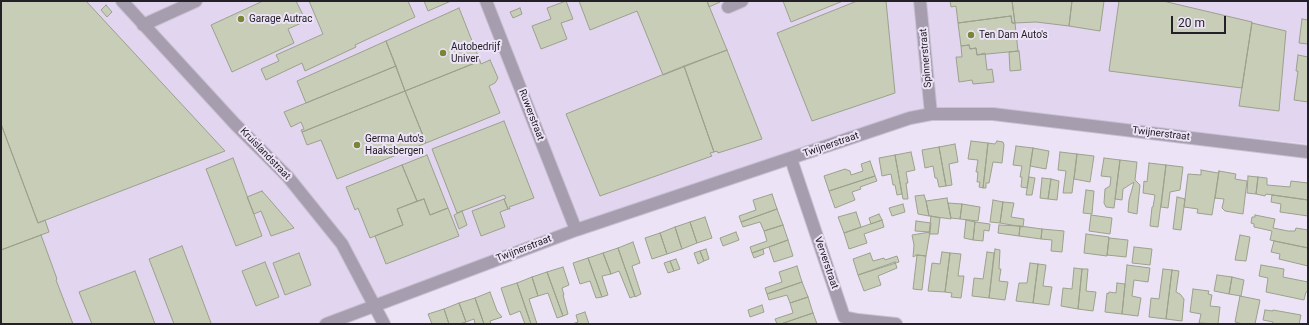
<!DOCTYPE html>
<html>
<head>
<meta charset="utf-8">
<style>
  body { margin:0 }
  #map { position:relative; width:1309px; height:325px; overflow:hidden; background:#ede3f7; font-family:Roboto,sans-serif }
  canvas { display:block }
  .frame { position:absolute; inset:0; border:2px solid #242027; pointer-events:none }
  .scale { position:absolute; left:1171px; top:16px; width:55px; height:18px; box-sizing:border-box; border:2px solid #242027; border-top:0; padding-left:5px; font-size:12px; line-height:14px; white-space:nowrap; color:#242027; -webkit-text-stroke:3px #ede3f7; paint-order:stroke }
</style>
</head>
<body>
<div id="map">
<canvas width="1309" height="325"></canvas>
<div class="frame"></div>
<div class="scale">20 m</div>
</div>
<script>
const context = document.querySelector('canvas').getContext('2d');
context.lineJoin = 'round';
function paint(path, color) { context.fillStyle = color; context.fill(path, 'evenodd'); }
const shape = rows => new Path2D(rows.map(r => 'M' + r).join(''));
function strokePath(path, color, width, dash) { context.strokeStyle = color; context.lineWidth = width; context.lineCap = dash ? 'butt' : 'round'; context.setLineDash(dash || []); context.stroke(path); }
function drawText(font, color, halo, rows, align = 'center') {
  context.font = font + ' Roboto,sans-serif'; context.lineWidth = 4; context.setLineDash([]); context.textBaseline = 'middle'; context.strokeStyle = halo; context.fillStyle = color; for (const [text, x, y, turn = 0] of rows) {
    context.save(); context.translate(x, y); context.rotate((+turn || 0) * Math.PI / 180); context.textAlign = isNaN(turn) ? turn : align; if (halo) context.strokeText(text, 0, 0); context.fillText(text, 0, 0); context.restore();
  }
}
paint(shape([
  [1,1,1308,1,1308,144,970,107,916,110,317,324,1,324]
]), '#e2d5ef');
const building = shape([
  [1,1,86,1,225,151,38,223,1,124,1,1],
  [263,1,296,1,306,21,288,29,294,43,232,72,211,25,263,1],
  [309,1,408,1,415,17,355,45,356,47,305,71,302,63,266,80,261,69,279,61,276,55,323,34,309,1],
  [424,1,451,1,428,11,424,1],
  [566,1,573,19,561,23,567,39,541,49,532,26,551,19,547,8,566,1],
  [579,1,707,1,727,50,663,75,637,11,590,30,579,1],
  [707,1,719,1,720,2,709,7,707,1],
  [783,1,843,1,791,22,783,1],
  [857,1,886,1,895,93,812,121,777,33,857,1],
  [950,1,1012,1,1015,23,1012,23,1011,16,958,23,956,6,951,7,950,1],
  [1012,1,1072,1,1069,26,1036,22,1015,23,1012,1],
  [1072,1,1104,1,1100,31,1069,26,1072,1],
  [1119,1,1163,1,1252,22,1242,88,1109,71,1119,1],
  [106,5,112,12,107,17,101,10,106,5],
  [459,8,480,61,405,91,386,41,459,8],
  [520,8,522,14,513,18,510,12,520,8],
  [1011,16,1012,23,1015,23,1018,51,977,55,976,48,970,49,969,45,961,46,958,23,1011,16],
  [1302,19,1308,20,1308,44,1299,43,1302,19],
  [1252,23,1286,31,1279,111,1239,106,1252,23],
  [386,41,396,66,306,103,297,81,386,41],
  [969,45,970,49,976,48,977,55,985,53,987,70,992,69,994,82,973,84,972,80,959,82,956,57,962,57,961,46,969,45],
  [727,50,762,139,718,153,717,151,714,152,684,66,727,50],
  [1019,51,1021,70,1010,71,1009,52,1019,51],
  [1298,55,1308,57,1308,102,1294,100,1298,71,1296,71,1298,55],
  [490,60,498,78,495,83,489,86,500,113,426,143,405,91,480,61,481,64,490,60],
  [396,66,405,91,302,132,301,130,304,129,301,122,291,127,284,112,396,66],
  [684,66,714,152,710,153,712,156,600,196,566,114,684,66],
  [405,91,426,143,337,179,321,140,307,145,302,132,405,91],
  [504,121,534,198,509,207,510,209,508,209,504,199,506,198,504,195,457,213,432,149,504,121],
  [1,124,38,223,45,220,49,232,1,250,1,124],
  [971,141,988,143,983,188,979,187,980,182,977,182,978,172,976,172,978,160,968,159,971,141],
  [997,141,1003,142,1004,145,1002,163,993,162,989,183,986,183,986,188,983,188,988,143,995,144,997,141],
  [955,144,958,162,949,164,952,185,946,186,939,147,955,144],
  [1016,146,1033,148,1027,188,1021,187,1022,177,1020,177,1022,166,1013,165,1016,146],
  [939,147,946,186,939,187,937,178,935,178,933,166,925,168,922,150,939,147],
  [1033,148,1049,151,1046,169,1030,166,1033,148],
  [911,152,915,170,906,172,908,183,906,183,908,199,903,199,895,155,911,152],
  [1060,152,1077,154,1072,193,1063,193,1066,171,1058,170,1060,152],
  [1077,154,1094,156,1090,182,1074,179,1077,154],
  [427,155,448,208,430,215,424,199,417,201,402,165,427,155],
  [895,155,902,194,897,195,895,185,893,185,891,174,882,176,879,158,895,155],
  [233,158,262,236,236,246,206,169,233,158],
  [1104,158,1120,160,1114,208,1106,207,1104,203,1105,189,1110,186,1111,177,1101,176,1104,158],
  [1120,160,1137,162,1135,180,1140,185,1137,214,1128,212,1129,200,1134,182,1123,189,1122,200,1115,199,1120,160],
  [870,161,875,176,829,191,824,176,845,169,850,171,851,175,863,171,861,164,870,161],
  [1149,163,1166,165,1158,227,1150,226,1152,207,1153,207,1155,195,1143,193,1144,181,1147,182,1149,163],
  [402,165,417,201,397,209,403,225,370,238,358,208,355,210,346,187,402,165],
  [1166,165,1183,167,1180,190,1170,192,1168,208,1161,207,1166,165],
  [1201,170,1218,173,1219,171,1212,215,1197,213,1198,209,1184,207,1188,174,1201,175,1201,170],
  [1219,171,1236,174,1235,179,1247,181,1243,214,1225,211,1222,208,1224,199,1215,198,1215,199,1219,171],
  [875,176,877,181,860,187,861,189,852,192,855,200,835,208,829,191,875,176],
  [1248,176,1258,177,1256,194,1247,193,1248,176],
  [1029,177,1035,178,1032,195,1026,195,1029,177],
  [1258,177,1267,178,1267,185,1290,187,1291,181,1308,183,1308,200,1266,194,1265,196,1256,194,1258,177],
  [1042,178,1051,179,1048,199,1040,198,1042,178],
  [1051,179,1059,181,1057,200,1048,199,1051,179],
  [1086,190,1094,191,1092,214,1083,213,1086,190],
  [262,191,270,200,294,228,271,236,261,211,254,214,247,197,262,191],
  [772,194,777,209,741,222,739,216,756,210,753,200,772,194],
  [924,195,926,201,929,216,918,214,915,196,924,195],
  [1272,195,1308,200,1308,216,1280,212,1281,204,1271,202,1272,195],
  [1177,197,1185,199,1181,230,1173,229,1177,197],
  [947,198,951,219,929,216,926,201,947,198],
  [424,199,430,215,448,208,459,236,386,264,375,236,403,225,397,209,424,199],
  [504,199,508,209,500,212,505,227,481,236,472,211,504,199],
  [993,200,1003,202,1000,223,990,222,993,200],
  [1003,202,1014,203,1011,217,1024,219,1023,227,1000,223,1003,202],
  [948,203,962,204,960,219,951,218,948,203],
  [903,204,905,212,892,216,889,208,903,204],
  [962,204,980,207,978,221,960,219,962,204],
  [777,209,783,225,764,231,760,222,743,227,741,222,777,209],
  [462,211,467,225,459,229,454,215,462,211],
  [856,212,861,227,844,233,838,217,856,212],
  [879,214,882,220,871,224,869,218,879,214],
  [1091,215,1112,218,1110,234,1089,231,1091,215],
  [1255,215,1275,219,1273,228,1288,231,1295,231,1296,228,1308,230,1308,248,1270,240,1272,231,1254,227,1254,224,1251,223,1252,217,1255,217,1255,215],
  [931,216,940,218,938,234,929,234,931,216],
  [705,217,712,238,697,243,690,222,705,217],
  [882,220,884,227,864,234,867,243,849,249,844,233,882,220],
  [966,220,975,222,973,240,964,238,966,220],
  [916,221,931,223,930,232,915,231,916,221],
  [690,222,697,243,682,249,675,227,690,222],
  [975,222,990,224,989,231,984,230,983,241,973,240,975,222],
  [783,225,788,240,752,253,750,247,767,241,764,231,783,225],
  [999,225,1020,226,1019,236,998,233,999,225],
  [1020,226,1042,229,1041,239,1019,236,1020,226],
  [675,227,682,249,667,254,660,233,675,227],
  [1042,229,1064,231,1062,252,1051,251,1052,240,1041,239,1042,229],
  [736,232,739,240,723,246,720,238,736,232],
  [930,232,926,256,917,255,913,257,914,245,912,235,930,232],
  [660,233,667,254,652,259,645,238,660,233],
  [1086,234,1109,237,1107,256,1084,253,1086,234],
  [41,235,57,279,56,280,73,324,1,324,1,250,41,235],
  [1240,235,1250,237,1246,261,1235,260,1240,235],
  [1109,238,1128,240,1126,257,1107,255,1109,238],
  [788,240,793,256,774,262,769,247,788,240],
  [1274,241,1308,248,1308,266,1279,259,1280,254,1271,252,1274,241],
  [633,242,640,263,632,266,641,294,635,297,618,248,633,242],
  [182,246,211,323,209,324,174,324,149,259,182,246],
  [1134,247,1152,249,1150,265,1132,263,1134,247],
  [618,248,635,296,630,298,619,271,611,274,603,253,618,248],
  [706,249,709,259,704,261,700,251,706,249],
  [763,249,764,254,754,258,752,253,763,249],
  [995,249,1000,250,999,269,1001,269,999,281,1008,282,1005,300,989,298,995,249],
  [700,251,704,261,698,264,694,253,700,251],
  [942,252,950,253,945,292,928,291,932,263,940,264,942,252],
  [987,252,994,253,989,298,972,296,974,278,983,279,987,252],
  [299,253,311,285,285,295,273,263,299,253],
  [603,253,611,274,602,276,608,295,602,297,588,258,603,253],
  [870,253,873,261,884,258,885,260,897,256,899,262,858,275,853,259,870,253],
  [950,253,961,254,958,276,964,276,961,298,951,297,952,293,945,292,950,253],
  [917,255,926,256,922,290,913,289,917,255],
  [588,258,602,297,596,298,590,281,580,284,573,263,588,258],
  [676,259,680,269,674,271,670,261,676,259],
  [670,261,674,271,668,273,664,263,670,261],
  [265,262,279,297,256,306,242,271,265,262],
  [895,262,897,268,878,276,881,285,864,291,858,275,895,262],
  [1030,263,1038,264,1033,303,1016,301,1019,283,1027,283,1030,263],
  [1038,264,1046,265,1043,286,1052,287,1049,305,1033,303,1038,264],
  [1127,265,1150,268,1148,282,1134,280,1132,296,1141,298,1138,316,1122,314,1127,265],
  [1261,265,1284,269,1283,277,1308,282,1308,291,1306,292,1304,300,1266,292,1268,278,1259,276,1261,265],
  [797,266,802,282,767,294,765,288,782,282,779,272,797,266],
  [563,267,569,285,562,288,564,295,563,295,568,314,563,316,547,272,563,267],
  [1074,268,1082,269,1078,309,1061,306,1063,288,1072,289,1074,268],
  [1082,269,1088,269,1086,291,1096,292,1093,311,1078,309,1082,269],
  [1163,269,1172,270,1166,319,1149,317,1151,298,1159,299,1163,269],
  [1172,270,1179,271,1176,292,1180,294,1184,299,1182,321,1166,319,1172,270],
  [135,271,155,324,92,324,79,292,135,271],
  [547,272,563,316,557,318,548,293,538,296,532,277,547,272],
  [1217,275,1232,277,1229,294,1214,291,1217,275],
  [532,277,538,296,529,299,537,324,531,324,517,283,532,277],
  [1232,277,1244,280,1241,296,1229,294,1232,277],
  [802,282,808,297,790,303,787,295,769,300,767,294,802,282],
  [517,283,531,324,525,324,520,311,510,315,501,288,517,283],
  [1117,283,1125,284,1122,314,1105,312,1107,293,1108,294,1109,292,1116,293,1117,283],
  [1193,289,1209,291,1208,294,1212,295,1210,306,1220,307,1218,324,1199,323,1201,314,1190,312,1193,289],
  [490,292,497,311,502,317,490,321,491,324,484,324,475,298,490,292],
  [1240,296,1260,300,1255,324,1243,324,1235,322,1240,296],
  [808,297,813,313,781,324,777,324,775,319,793,313,790,303,808,297],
  [475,298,484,324,475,324,474,319,466,322,459,303,475,298],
  [459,303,466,322,459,324,449,324,444,309,459,303],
  [762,305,764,312,750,317,748,310,762,305],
  [444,309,449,324,432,324,428,314,444,309],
  [1265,310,1273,311,1273,310,1301,315,1299,324,1273,324,1273,322,1263,320,1265,310],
  [585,312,589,324,572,324,578,322,576,315,585,312],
  [813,313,817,324,781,324,795,319,813,313]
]);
paint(building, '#c8cdb8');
strokePath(building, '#9ca18d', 1);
const minor = shape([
  [122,1,235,124,288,177,342,244,384,324],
  [486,1,576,230],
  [920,1,931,114],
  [728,7,742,1],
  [143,25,196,1],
  [791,159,844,317,858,320,896,324],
  [326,324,576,230,910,118,931,114,993,114,1308,152]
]);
strokePath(minor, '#c9c0d2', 14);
strokePath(minor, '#a69daf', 12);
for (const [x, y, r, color] of [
  [241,19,4,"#798634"],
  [971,35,4,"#798634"],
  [443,53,4,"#798634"],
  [357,145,4,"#798634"]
]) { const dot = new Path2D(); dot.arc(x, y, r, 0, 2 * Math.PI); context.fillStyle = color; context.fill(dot); strokePath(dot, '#ede3f7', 1.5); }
drawText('10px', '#242027', '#ede3f7', [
  ["Garage Autrac",249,19],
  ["Ten Dam Auto's",979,35],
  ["Autobedrijf",451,47],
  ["Univer",451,59],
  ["Germa Auto's",365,139],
  ["Haaksbergen",365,151]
], 'left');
drawText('10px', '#242027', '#ede3f7', [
  ["Spinnerstraat",926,58,-95],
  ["Ruwerstraat",531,115,69],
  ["Twijnerstraat",1161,134,7],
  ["Twijnerstraat",831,145,-19],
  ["Kruislandstraat",265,154,46],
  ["Twijnerstraat",524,249,-21],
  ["Ververstraat",826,263,71]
]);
</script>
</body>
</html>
